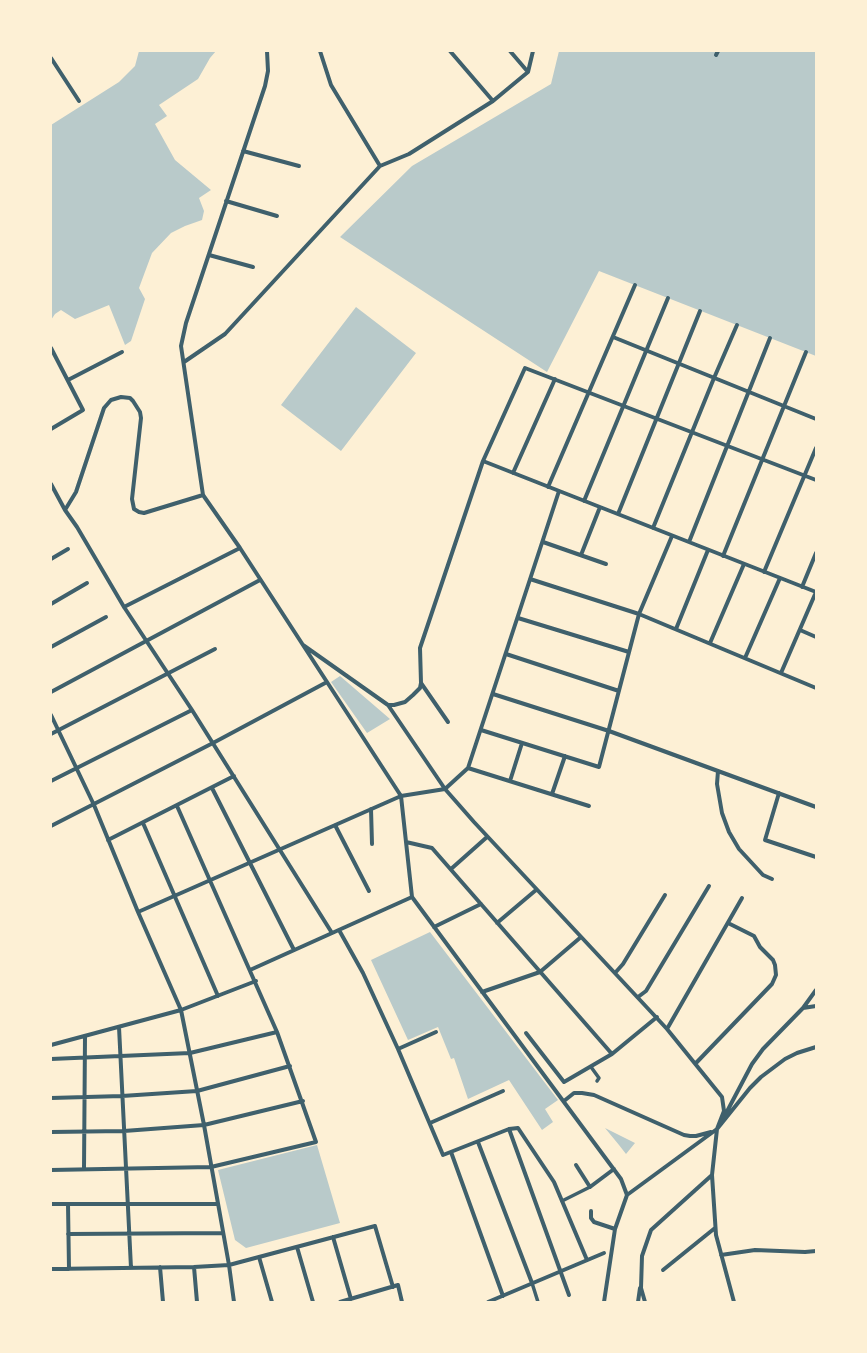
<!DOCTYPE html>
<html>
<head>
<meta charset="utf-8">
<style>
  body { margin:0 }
  #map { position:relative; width:867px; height:1353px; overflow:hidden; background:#fdf0d5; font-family:Cabin,sans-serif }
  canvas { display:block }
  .frame { position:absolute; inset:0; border:52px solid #fdf0d5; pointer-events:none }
</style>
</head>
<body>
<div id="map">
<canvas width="867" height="1353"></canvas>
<div class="frame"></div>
</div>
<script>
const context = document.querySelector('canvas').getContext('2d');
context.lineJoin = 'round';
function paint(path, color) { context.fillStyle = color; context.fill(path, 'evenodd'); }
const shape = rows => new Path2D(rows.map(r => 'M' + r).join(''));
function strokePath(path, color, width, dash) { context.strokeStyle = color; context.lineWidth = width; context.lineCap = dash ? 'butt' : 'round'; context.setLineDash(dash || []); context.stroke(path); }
paint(shape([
  [139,51,216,51,210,58,198,79,159,105,167,116,155,124,175,160,211,190,199,198,204,211,202,220,185,226,171,233,152,253,139,288,145,299,131,341,125,345,109,305,75,319,61,310,55,314,51,320,51,125,119,82,135,66],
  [559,51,816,51,816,356,599,271,547,372,340,237,412,166,551,84],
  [356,307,416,353,341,451,281,405],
  [340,676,390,719,367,733,331,682],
  [430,932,558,1100,545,1109,553,1122,542,1130,509,1080,468,1099,454,1058,451,1059,438,1027,408,1040,371,960],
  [605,1128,635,1143,626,1154,619,1145],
  [317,1145,340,1223,246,1248,235,1240,218,1170]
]), '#b9caca');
strokePath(shape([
  [591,1067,599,1078,597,1081],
  [562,1201,590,1187],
  [532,1283,538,1302]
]), '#3f606c', 3.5);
strokePath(shape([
  [267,51,268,71,265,86,186,323,181,346,203,495,240,548,401,796,412,897,621,1179,627,1195,615,1229,604,1302],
  [320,51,331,85,380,166],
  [450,51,493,101],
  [510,51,528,72],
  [716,55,718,51],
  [51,58,79,101],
  [243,151,299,166],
  [226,201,277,216],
  [209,255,253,267],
  [613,337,816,419],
  [51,348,83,410,51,429],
  [184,362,225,334,380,166,409,154,493,101,528,72,533,51],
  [68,380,122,352],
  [483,461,816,592,781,673],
  [513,473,555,379],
  [51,484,65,510,77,527,124,607,192,710,332,933],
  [548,487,635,285],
  [584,501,668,298],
  [65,510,76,492,104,408,111,400,121,397,130,398,133,401,140,412,141,418,132,499,134,509,139,512,144,513,203,495],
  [618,514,700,311],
  [653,528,714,378,737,325],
  [543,542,606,564],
  [689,542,770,338],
  [581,555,600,507],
  [723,556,806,352],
  [51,559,68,549],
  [764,572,816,448],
  [530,579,639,614,816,688],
  [802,587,816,553],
  [51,604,87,583],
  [124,607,240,548],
  [518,618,629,652],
  [676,629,708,550],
  [800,630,816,637],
  [710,643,744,564],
  [303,645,388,705,445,789,474,822,667,1029,722,1097,724,1111,717,1129,712,1175,716,1235,734,1302],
  [51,647,106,617],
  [506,654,619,691],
  [745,658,780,578],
  [421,683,448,722],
  [51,692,260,580],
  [493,694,609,731,816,807],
  [388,705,394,705,405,702,413,695,420,688,421,683,420,648,483,461,525,368,816,480],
  [51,715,94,805,138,912,181,1010,204,1125,229,1265,234,1302],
  [481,730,599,767,639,614,672,536],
  [51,734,215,649],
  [468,768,589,806],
  [718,771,717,784,722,813,729,832,739,849,763,875,772,879],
  [51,781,192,710],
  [510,781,522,743],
  [212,788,294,950],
  [445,789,468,768,559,491],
  [779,793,765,840,816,857],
  [552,794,565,756],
  [371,809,372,844],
  [143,823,218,996],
  [335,825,369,891],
  [51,826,213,743,327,682],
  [108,840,234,776],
  [406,842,432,848,612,1054],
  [451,869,487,837],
  [138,912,401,796,445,789],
  [497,923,536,890],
  [434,927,481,904],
  [339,930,363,973,398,1049,443,1155,509,1129,518,1128,554,1182,587,1260],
  [250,970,412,897],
  [615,973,623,964,665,895],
  [482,992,540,972,581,937],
  [638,997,646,991,709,886],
  [803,1008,816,1006],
  [119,1027,131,1268],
  [667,1029,742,898],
  [526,1033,564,1082,612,1054,657,1017],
  [51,1045,181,1010,256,981],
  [398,1049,436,1032],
  [51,1059,190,1053,277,1032],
  [696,1063,772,984,776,975,775,965,773,960,760,947,754,936,728,923],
  [51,1098,122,1096,197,1091,290,1066],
  [564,1101,574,1093,582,1093,594,1095,684,1135,690,1136,696,1136,711,1132],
  [723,1119,752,1064,763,1049,803,1008,816,990],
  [430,1123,503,1091],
  [509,1129,569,1295],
  [51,1132,124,1131,204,1125,303,1101],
  [478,1142,532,1283],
  [451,1152,503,1296],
  [576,1165,590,1187,614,1169],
  [84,1169,85,1036],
  [51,1170,211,1167,316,1142,277,1032,177,806],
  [627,1195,717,1129,750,1088,761,1077,785,1059,797,1053,816,1047],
  [51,1204,218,1204],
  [68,1204,69,1269],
  [591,1211,591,1218,594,1222,615,1229],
  [68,1234,223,1233],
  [333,1237,351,1299],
  [297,1247,313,1302],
  [721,1255,755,1250,805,1252,816,1251],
  [259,1257,272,1302],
  [160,1267,163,1302],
  [194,1267,197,1302],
  [51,1269,194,1267,229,1265,375,1226,393,1287],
  [663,1270,715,1228],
  [340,1302,398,1285,402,1302],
  [488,1302,604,1253],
  [638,1302,640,1288],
  [645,1302,641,1288,642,1256,651,1230,712,1175]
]), '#3f606c', 4);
</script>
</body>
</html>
